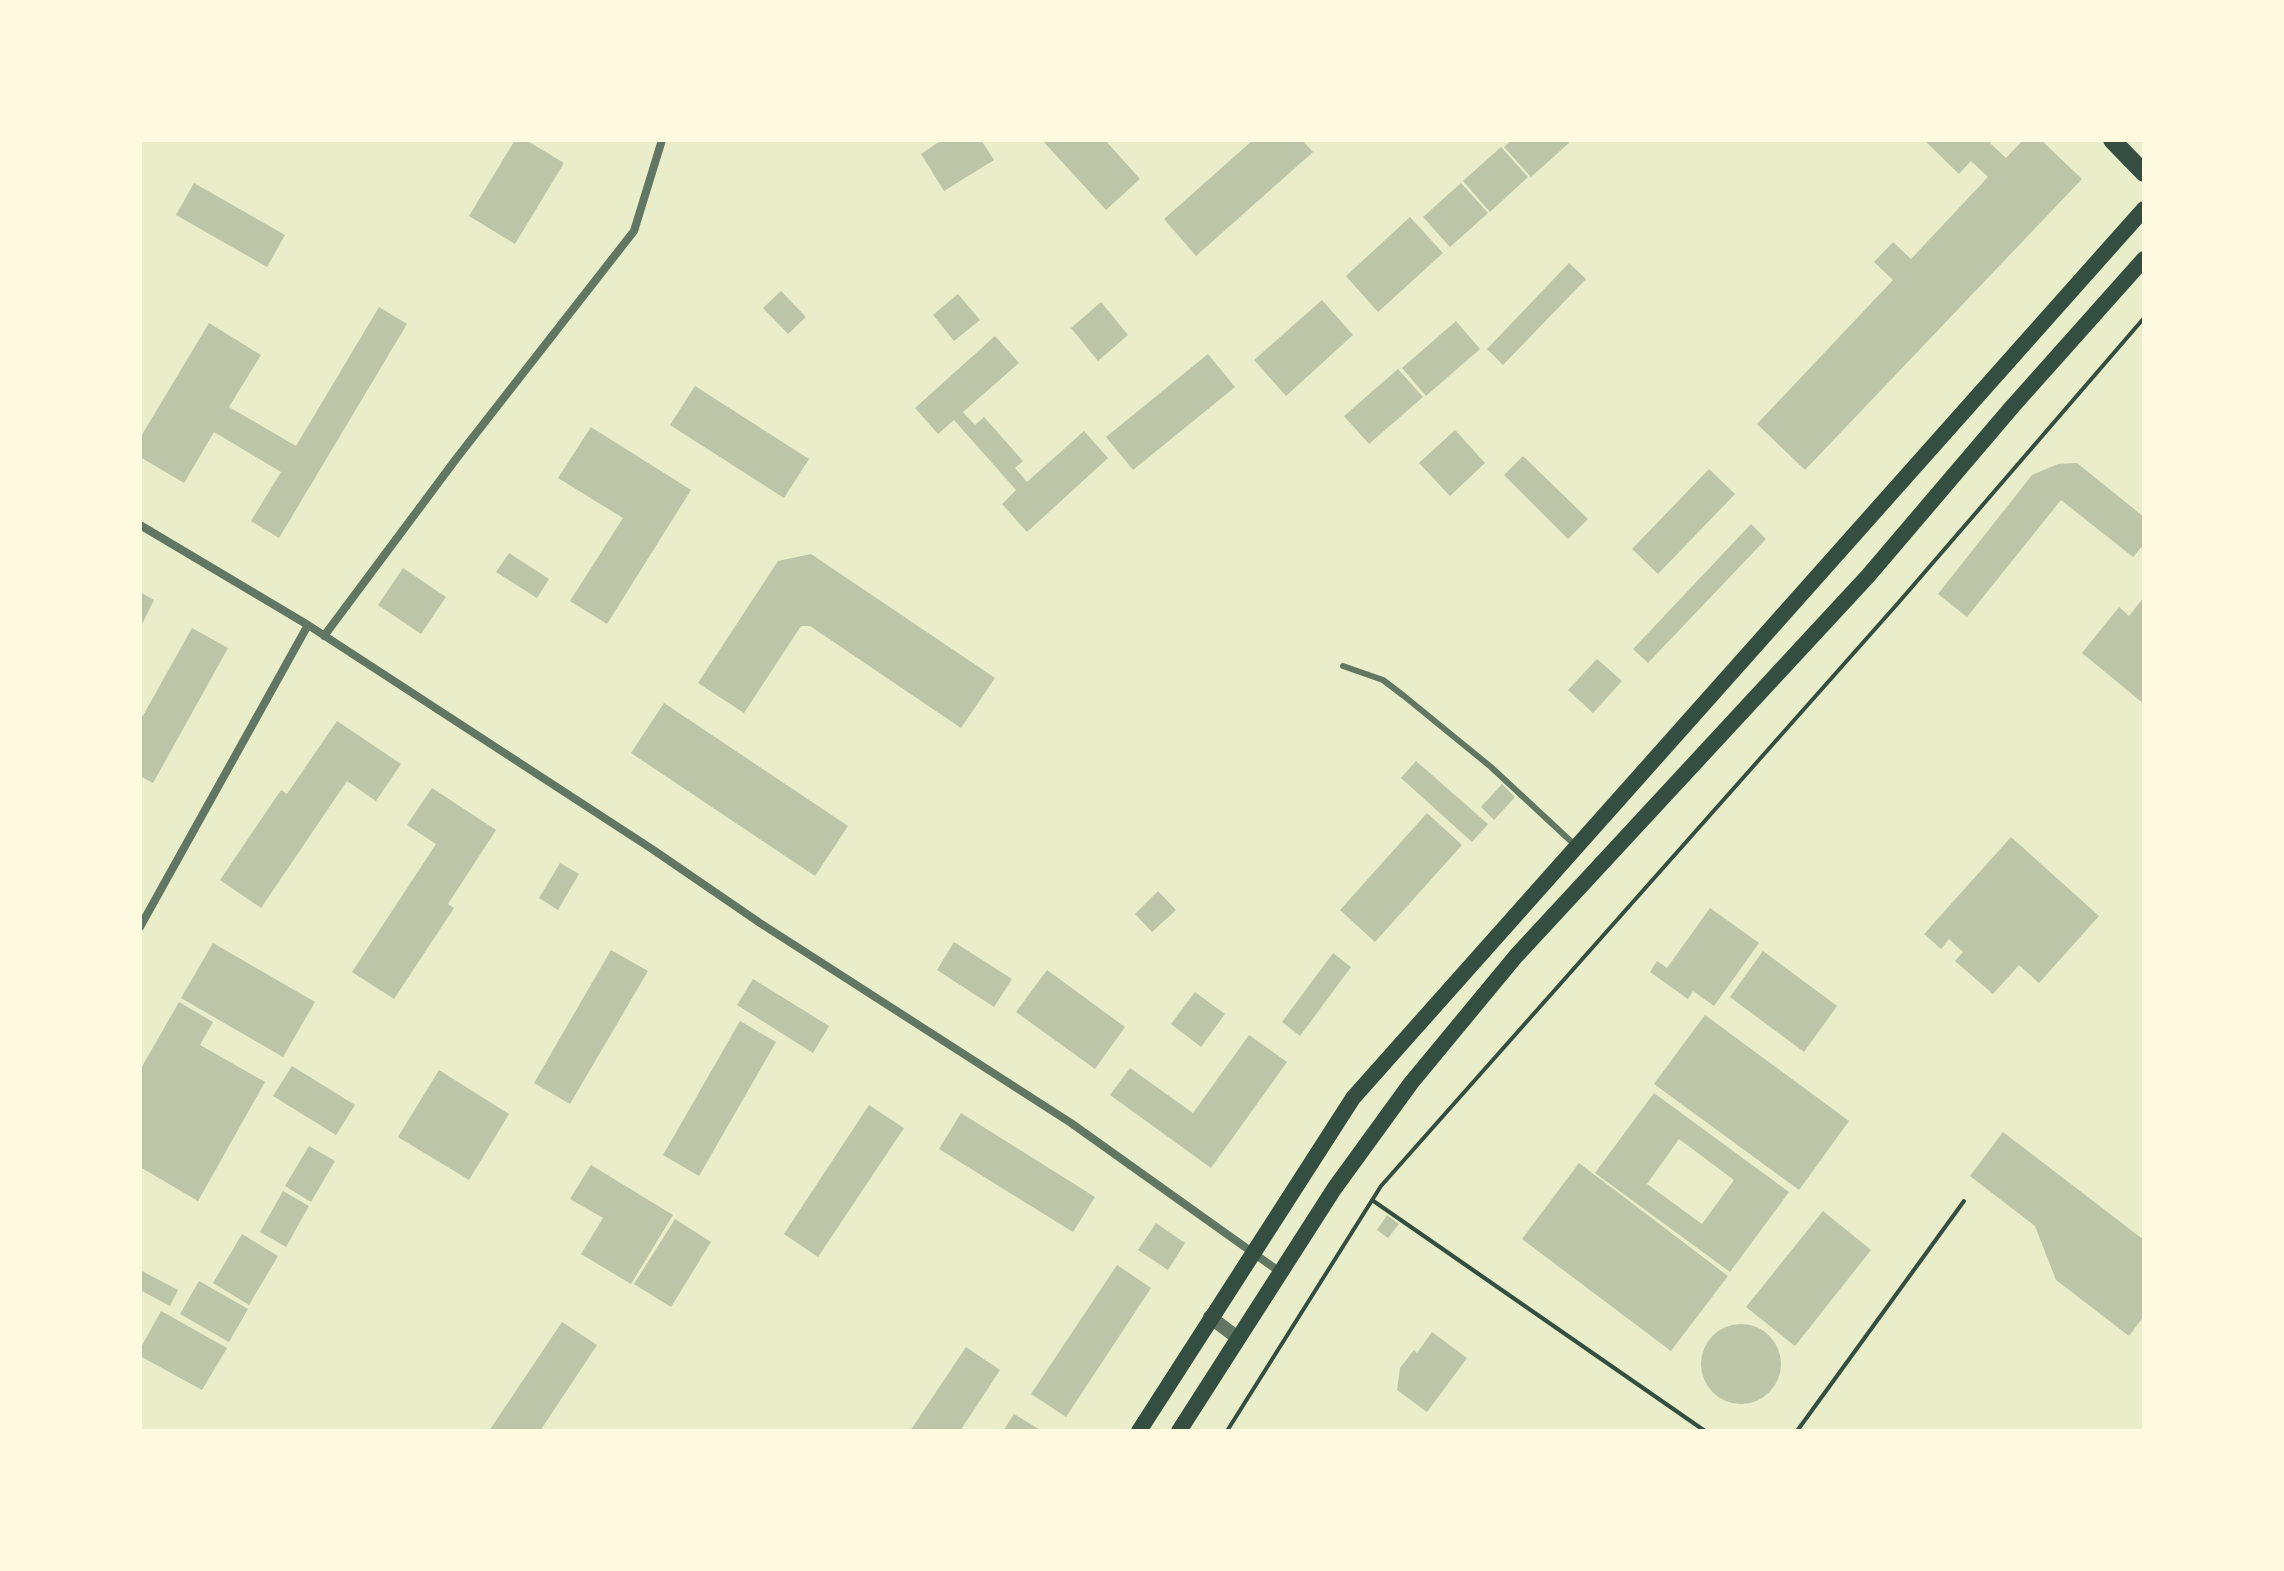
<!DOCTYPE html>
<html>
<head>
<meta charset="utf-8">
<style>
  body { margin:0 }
  #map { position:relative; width:2284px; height:1571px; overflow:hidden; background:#e9edc9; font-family:"Roboto Serif",serif }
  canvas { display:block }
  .frame { position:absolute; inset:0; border:142px solid #fefae0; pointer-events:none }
</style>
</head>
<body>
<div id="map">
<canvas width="2284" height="1571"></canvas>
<div class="frame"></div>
</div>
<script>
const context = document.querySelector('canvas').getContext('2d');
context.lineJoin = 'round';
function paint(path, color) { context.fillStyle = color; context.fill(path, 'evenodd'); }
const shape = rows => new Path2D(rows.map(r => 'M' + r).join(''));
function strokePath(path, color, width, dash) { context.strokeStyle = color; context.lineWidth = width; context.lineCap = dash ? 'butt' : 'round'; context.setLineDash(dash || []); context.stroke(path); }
paint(shape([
  [515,140,526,140,564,163,515,244,469,216],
  [942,140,981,140,994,160,944,191,921,154],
  [1042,140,1105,140,1140,179,1106,210],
  [1253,140,1302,140,1313,152,1196,256,1164,219],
  [1512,140,1566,140,1569,143,1531,177,1504,147],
  [1924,140,1994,140,1990,143,2006,158,2023,140,2041,140,2082,179,1805,470,1757,424,1893,280,1874,262,1893,242,1911,259,1988,177,1971,161,1959,174],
  [1501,147,1528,177,1490,212,1463,181],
  [194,183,285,235,267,267,176,215],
  [1461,183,1488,213,1450,247,1423,217],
  [1410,217,1443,253,1378,312,1346,276],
  [1569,263,1586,279,1503,365,1487,349],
  [781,291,806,317,788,334,763,308],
  [958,294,980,320,954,341,933,315],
  [1322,300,1353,335,1286,396,1254,360],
  [1101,302,1128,335,1098,361,1071,328],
  [379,307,407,324,279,538,251,521,281,472,214,432,184,483,140,457,140,438,209,323,261,355,229,407,296,446],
  [1456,321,1480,349,1426,396,1402,368],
  [995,336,1019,363,963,412,975,425,984,417,1023,461,1015,468,1027,482,1084,431,1108,458,1027,532,1002,504,1016,490,954,420,938,434,915,408],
  [1208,354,1235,387,1133,470,1106,437],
  [1398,369,1423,397,1369,444,1344,416],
  [695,386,809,459,784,498,670,425],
  [591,427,691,490,607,624,570,601,623,518,558,478],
  [1455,430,1485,463,1450,496,1419,463],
  [1523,456,1588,519,1568,539,1504,475],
  [2077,463,2144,517,2144,544,2133,557,2061,500,1967,617,1938,594,2032,475,2058,464],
  [1709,469,1735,494,1658,574,1632,549],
  [1751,524,1766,539,1648,663,1633,649],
  [509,553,549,579,537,598,496,572],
  [811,554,995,678,961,728,810,626,801,626,744,713,698,683,778,561],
  [403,568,446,597,421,634,378,605],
  [140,592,154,600,140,628],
  [2144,597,2144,704,2082,653,2119,607,2129,616],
  [192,628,228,648,153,783,140,776,140,721],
  [1597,659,1622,681,1593,713,1568,690],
  [664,703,848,826,815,876,631,753],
  [337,721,401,764,376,801,347,781,261,908,220,880,281,790,287,794],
  [1416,761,1488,824,1472,842,1401,778],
  [1502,784,1515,797,1494,820,1481,807],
  [432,788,496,830,448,904,454,908,394,999,352,972,436,844,407,825],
  [1427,813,1462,845,1375,942,1340,910],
  [2011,837,2099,916,2039,983,2019,965,1993,994,1955,961,1963,952,1949,939,1941,949,1924,934],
  [560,863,579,874,558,910,539,898],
  [1158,891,1176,910,1152,932,1135,914],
  [1710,908,1759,943,1714,1006,1693,991,1688,999,1650,972,1657,961,1667,968],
  [954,942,1012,979,994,1007,937,970],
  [213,943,315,1002,283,1057,181,998],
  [611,950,648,971,570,1104,534,1083],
  [1763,951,1837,1006,1804,1052,1730,997],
  [1333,953,1351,967,1300,1036,1282,1022],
  [1047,970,1125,1027,1095,1069,1016,1012],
  [753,979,829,1026,813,1053,737,1005],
  [1195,992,1225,1014,1201,1047,1171,1024],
  [179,1002,213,1022,200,1045,265,1082,198,1201,140,1167,140,1070],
  [1705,1015,1849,1121,1799,1190,1654,1084],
  [740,1021,776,1042,699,1176,663,1155],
  [1249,1035,1287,1062,1211,1168,1110,1095,1130,1068,1193,1113],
  [292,1066,355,1105,336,1135,273,1096],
  [439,1070,509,1114,469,1180,398,1137],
  [1654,1093,1789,1192,1730,1272,1595,1173],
  [1679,1139,1734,1180,1702,1224,1647,1184],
  [869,1105,904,1128,818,1257,784,1234],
  [961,1113,1095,1197,1073,1232,939,1149],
  [2003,1132,2144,1240,2144,1316,2129,1336,2056,1280,2035,1226,1970,1176],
  [309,1146,335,1161,311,1202,285,1186],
  [1579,1163,1728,1276,1671,1351,1522,1239],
  [591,1165,673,1215,631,1284,581,1254,603,1218,570,1199],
  [283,1191,309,1206,286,1247,260,1232],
  [1823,1211,1871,1250,1795,1346,1746,1307],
  [1387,1215,1399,1224,1388,1238,1377,1230],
  [675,1219,711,1242,671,1307,634,1284],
  [1156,1223,1185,1243,1168,1270,1138,1250],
  [242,1234,278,1256,249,1305,213,1283],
  [1117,1265,1151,1288,1066,1417,1031,1394],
  [140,1270,178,1290,170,1306,140,1290],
  [199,1281,248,1309,229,1342,180,1314],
  [161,1311,227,1348,202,1390,140,1356,140,1349],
  [562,1322,597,1345,540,1431,489,1431],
  '1701 1364a40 40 0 1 1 80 0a40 40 0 1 1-80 0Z',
  [1432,1332,1467,1358,1427,1412,1397,1390,1400,1368,1414,1350,1417,1353],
  [966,1347,1000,1370,960,1431,910,1431],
  [1014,1414,1042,1431,1003,1431]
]), '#bcc5a7');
strokePath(shape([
  [1372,1200,1705,1431],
  [1227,1431,1381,1186,1899,602,2144,318],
  [1797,1431,1964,1201]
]), '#344e41', 4);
strokePath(shape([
  [1343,666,1383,680,1404,696,1491,767,1576,846]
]), '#617663', 6);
strokePath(shape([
  [140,525,308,625,652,849,760,923,1071,1123,1280,1272],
  [324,636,456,459,634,231,662,140],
  [140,927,308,625]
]), '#617663', 8);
strokePath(shape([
  [1210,1317,1238,1338]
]), '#617663', 14);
strokePath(shape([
  [1139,1431,1353,1098,2144,209],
  [1179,1431,1334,1189,1411,1083,1516,956,1868,576,2012,407,2144,259]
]), '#344e41', 16);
strokePath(shape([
  [2112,140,2144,173]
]), '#344e41', 18);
</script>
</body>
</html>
